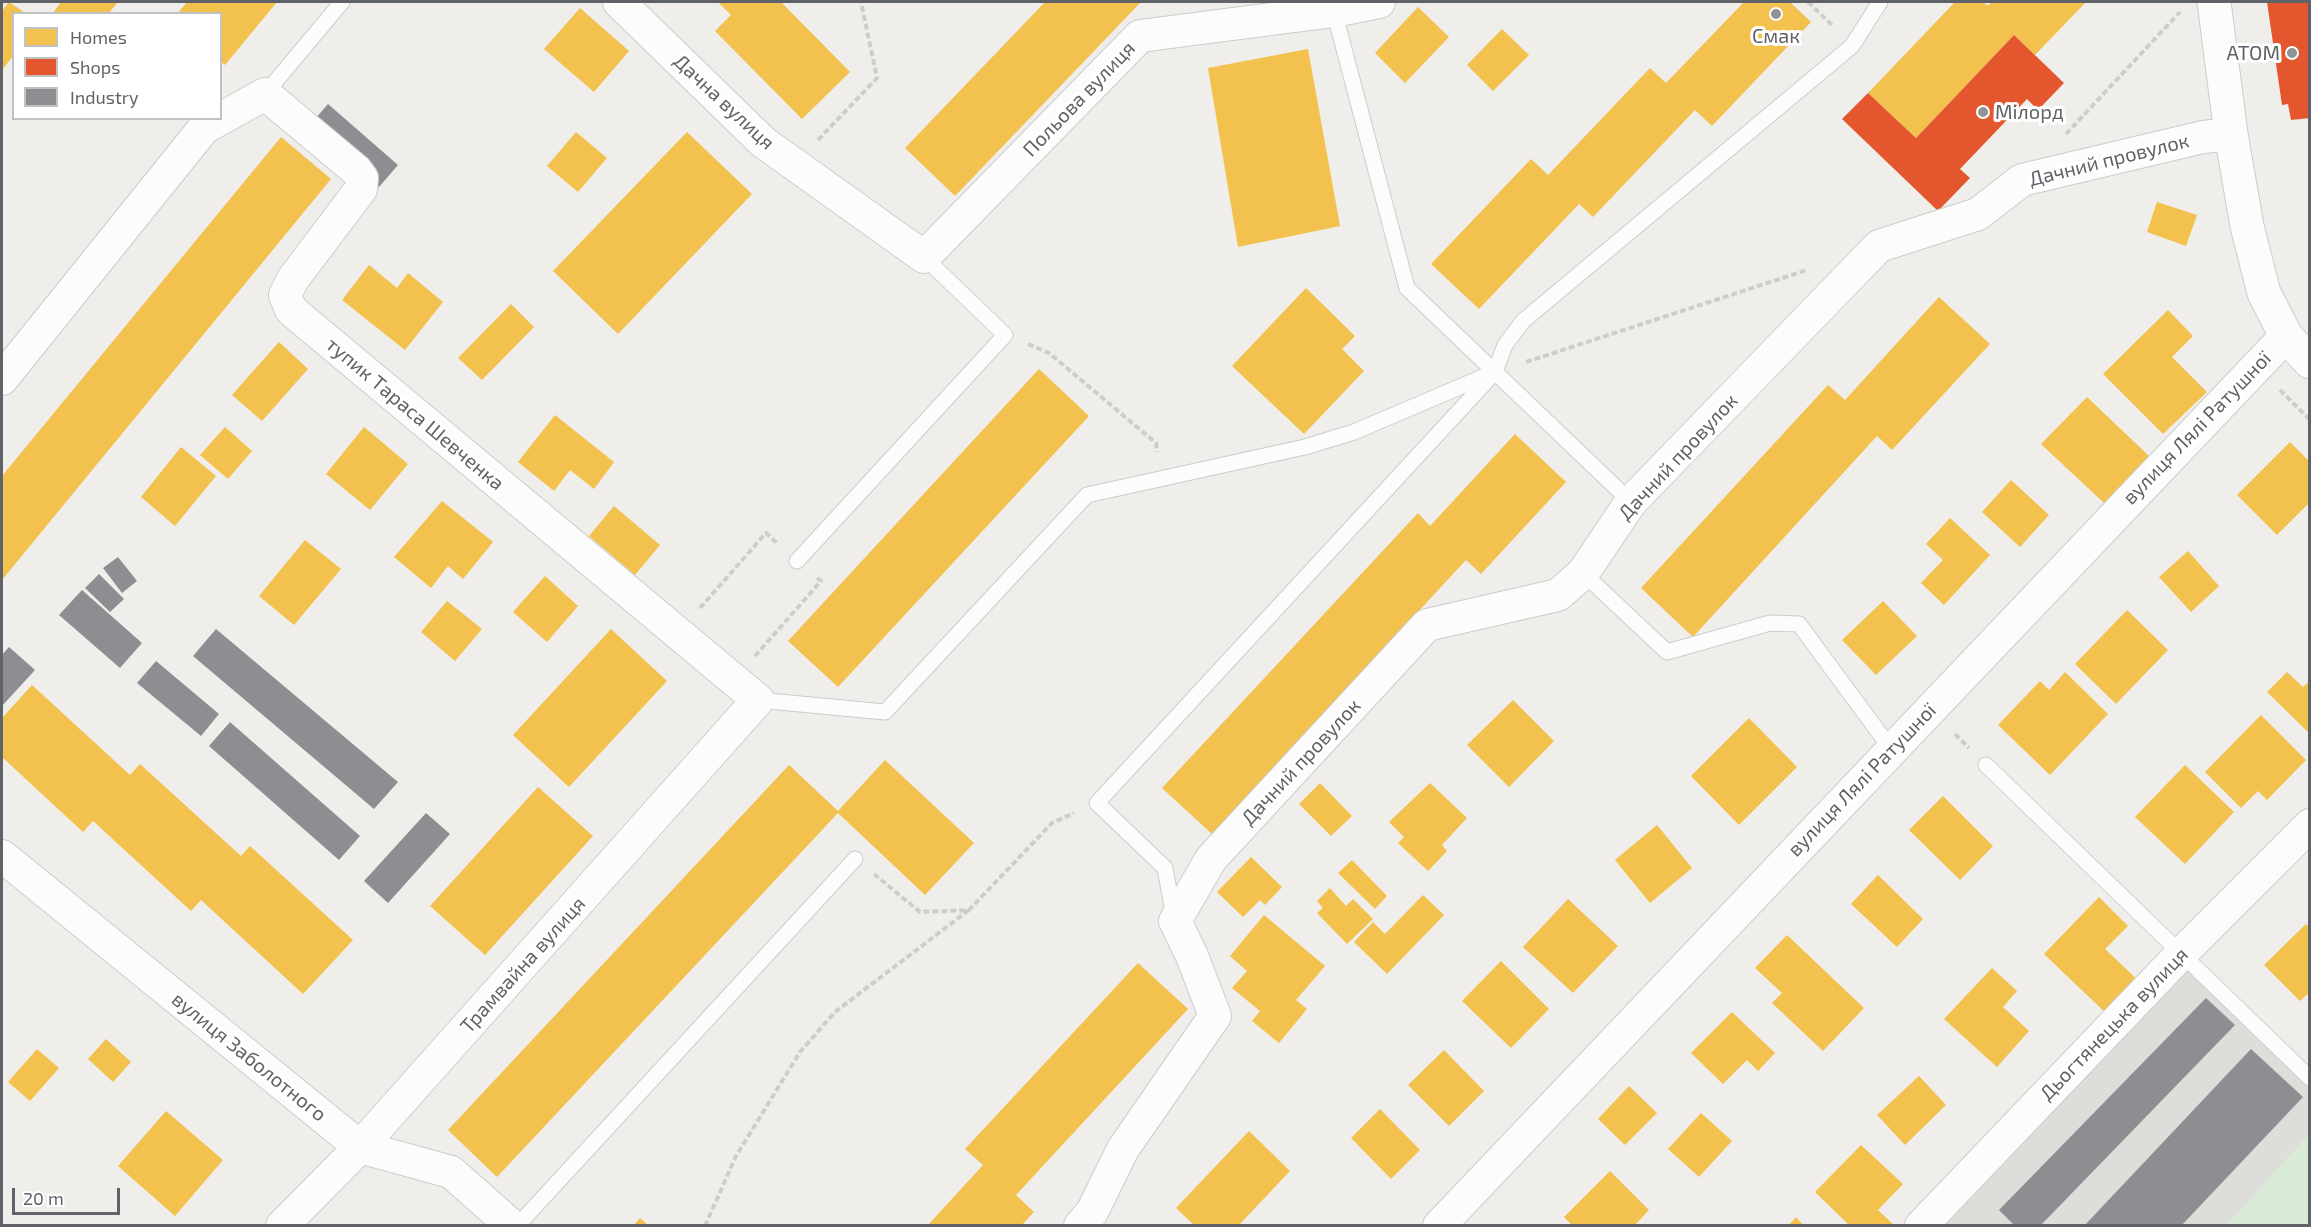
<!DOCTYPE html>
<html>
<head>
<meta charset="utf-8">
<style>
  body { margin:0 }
  #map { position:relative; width:2311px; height:1227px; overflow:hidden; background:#efeeea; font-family:"Exo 2",sans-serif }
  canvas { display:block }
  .frame { position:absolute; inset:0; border:3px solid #5f6368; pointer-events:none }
  .legend { position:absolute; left:12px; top:12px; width:210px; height:108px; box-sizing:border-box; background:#fff; border:2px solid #bfc1c3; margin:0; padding:8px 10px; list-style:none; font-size:18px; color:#5f6368 }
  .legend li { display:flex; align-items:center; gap:12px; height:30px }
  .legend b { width:30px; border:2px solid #bfc1c3 }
  .scale { position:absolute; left:12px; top:1188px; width:108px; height:27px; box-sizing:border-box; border:3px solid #5f6368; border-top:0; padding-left:8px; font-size:18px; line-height:21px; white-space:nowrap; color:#5f6368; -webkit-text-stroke:4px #fff; paint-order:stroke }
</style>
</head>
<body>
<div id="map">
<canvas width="2311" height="1227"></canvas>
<div class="frame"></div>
<ul class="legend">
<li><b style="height:16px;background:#f2c14e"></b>Homes</li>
<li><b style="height:16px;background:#e4572e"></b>Shops</li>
<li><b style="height:16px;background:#8d8d92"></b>Industry</li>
</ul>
<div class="scale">20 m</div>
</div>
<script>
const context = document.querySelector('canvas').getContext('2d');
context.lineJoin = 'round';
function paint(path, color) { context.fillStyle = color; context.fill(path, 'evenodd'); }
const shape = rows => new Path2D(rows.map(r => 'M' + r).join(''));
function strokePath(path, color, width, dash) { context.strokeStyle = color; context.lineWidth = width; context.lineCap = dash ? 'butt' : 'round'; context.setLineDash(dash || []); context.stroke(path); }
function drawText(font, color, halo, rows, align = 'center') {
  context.font = font + ' "Exo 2",sans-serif'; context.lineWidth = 6; context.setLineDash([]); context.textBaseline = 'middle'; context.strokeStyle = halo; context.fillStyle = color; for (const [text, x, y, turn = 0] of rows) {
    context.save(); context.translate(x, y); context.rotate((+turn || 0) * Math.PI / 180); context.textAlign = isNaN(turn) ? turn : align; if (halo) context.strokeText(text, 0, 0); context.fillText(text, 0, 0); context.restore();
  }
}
paint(shape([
  [2181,954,2309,1078,2309,1135,2227,1225,1929,1226]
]), '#dfddda');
paint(shape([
  [2309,1135,2309,1225,2227,1225]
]), '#d8ebd6');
paint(shape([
  [9,2,27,14,14,14,14,55,2,70,2,11],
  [61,2,118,2,108,14,52,14],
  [187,2,277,2,225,65,220,61,220,14,177,14],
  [718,2,781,2,850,72,802,119,715,31,731,15],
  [1045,2,1141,2,955,196,905,148],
  [1744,2,1790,2,1811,22,1712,126,1695,110,1593,217,1579,204,1479,309,1431,264,1531,159,1548,175,1650,68,1666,83],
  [1955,2,1983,2,1988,6,1991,2,2086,2,2035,55,2014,35,1916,138,1868,93],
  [1418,7,1449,37,1405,83,1375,53],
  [580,8,629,51,594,92,544,49],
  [1502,29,1529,55,1493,91,1467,65],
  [1308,49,1340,226,1238,247,1208,68],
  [576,132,607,158,578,192,547,166],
  [687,132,752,194,618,334,553,271],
  [281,137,331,179,2,580,2,476],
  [2157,202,2197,215,2186,246,2147,232],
  [369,265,397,288,408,273,443,302,405,350,342,300],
  [1306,288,1355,336,1342,349,1364,371,1304,434,1232,366],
  [1939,297,1990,344,1892,450,1877,436,1693,637,1641,588,1828,385,1845,400],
  [511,304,534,327,482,380,458,358],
  [2168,310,2193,336,2172,357,2207,392,2163,434,2103,374],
  [279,342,308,369,262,421,232,395],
  [1039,369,1089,416,838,687,788,641],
  [2087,397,2149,456,2104,503,2041,444],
  [555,415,614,462,594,489,570,470,554,491,518,462],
  [225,427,252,451,228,479,200,455],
  [364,427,408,464,370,510,326,474],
  [1515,434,1566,482,1481,574,1466,560,1212,834,1162,788,1418,513,1430,526],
  [2290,442,2310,462,2310,502,2277,535,2237,495],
  [181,447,216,476,175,526,141,497],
  [2011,480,2049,515,2020,547,1982,512],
  [442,501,493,542,463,579,448,566,431,588,394,557],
  [614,506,660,545,635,575,589,536],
  [1950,518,1990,555,1944,605,1921,583,1943,560,1926,544],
  [305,540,341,569,294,625,259,596],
  [2188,551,2219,586,2191,612,2159,577],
  [545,576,578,606,547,642,513,612],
  [447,601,482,629,455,661,421,632],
  [1883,601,1917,636,1876,675,1842,640],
  [2127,610,2168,650,2116,704,2075,664],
  [611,629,667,681,569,787,513,735],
  [2065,672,2108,714,2050,775,1998,725,2040,681,2049,690],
  [2287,672,2303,687,2310,681,2310,734,2267,692],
  [32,685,130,775,140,764,241,856,250,846,353,940,303,994,201,900,191,911,93,821,83,832,2,757,2,718],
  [1513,700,1554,741,1509,787,1467,745],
  [2261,715,2306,760,2267,800,2258,791,2241,808,2205,772],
  [1749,718,1797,767,1739,825,1691,776],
  [885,760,974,843,925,895,838,813,497,1177,448,1130,789,765,838,811],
  [2185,765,2234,812,2185,864,2135,817],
  [1320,783,1352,816,1331,836,1299,804],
  [1430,783,1467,818,1442,845,1447,851,1428,871,1398,843,1404,837,1389,822],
  [538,787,593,836,485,955,430,906],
  [1943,796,1993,846,1960,880,1909,830],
  [1657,825,1692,868,1650,903,1615,860],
  [1251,857,1282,887,1265,905,1260,900,1243,917,1217,892],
  [1352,860,1387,896,1375,909,1338,873],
  [1878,875,1923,919,1897,947,1851,904],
  [1330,888,1346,906,1353,899,1373,919,1347,944,1317,913,1323,908,1317,901],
  [1423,895,1444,915,1387,974,1354,942,1373,922,1385,934],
  [2099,897,2128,926,2105,949,2143,985,2111,1018,2044,954],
  [1568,899,1618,946,1573,993,1523,947],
  [1264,915,1325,966,1296,1000,1307,1009,1279,1043,1252,1021,1260,1011,1232,988,1247,971,1230,956],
  [2306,924,2310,928,2310,992,2300,1001,2264,965],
  [1787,935,1864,1008,1823,1051,1772,1003,1782,993,1755,968],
  [1501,961,1549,1009,1511,1048,1462,1001],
  [1138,963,1188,1009,1016,1195,1034,1212,1021,1226,927,1226,983,1165,965,1149],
  [1992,968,2017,991,2003,1007,2029,1031,1997,1067,1944,1019],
  [1732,1012,1775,1053,1758,1071,1747,1060,1723,1084,1691,1053],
  [106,1039,131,1062,113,1082,88,1059],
  [37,1049,59,1068,30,1101,8,1082],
  [1444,1050,1484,1091,1449,1126,1408,1085],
  [1919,1076,1946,1105,1905,1145,1877,1115],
  [1629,1086,1657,1113,1625,1145,1598,1119],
  [1380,1109,1420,1150,1391,1179,1351,1138],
  [166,1111,223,1160,175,1216,118,1166],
  [1701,1113,1732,1141,1699,1177,1668,1149],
  [1249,1131,1290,1171,1238,1226,1195,1226,1176,1208],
  [1861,1145,1903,1184,1878,1210,1895,1226,1850,1226,1815,1192],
  [1610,1171,1649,1210,1634,1226,1573,1226,1564,1217],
  [1796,1217,1804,1226,1788,1226],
  [640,1218,649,1226,633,1226]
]), '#f2c14e');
paint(shape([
  [2267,2,2310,2,2310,118,2291,120,2288,104,2282,105],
  [2014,35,2064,83,2038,110,2027,99,1960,169,1970,178,1938,211,1842,119,1868,93,1916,138]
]), '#e4572e');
paint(shape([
  [328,104,398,165,379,187,309,126],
  [118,557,137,581,122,593,103,568],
  [99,574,124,599,110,612,85,588],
  [82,590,142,643,120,668,59,615],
  [216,629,398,782,374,809,193,656],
  [9,647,35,670,2,706,2,655],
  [156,661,219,714,201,736,137,683],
  [230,722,360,836,339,860,209,746],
  [426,813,450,834,388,903,364,881],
  [2206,998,2235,1025,2040,1226,2015,1226,1999,1210],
  [2251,1049,2303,1097,2181,1226,2084,1226]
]), '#8d8d92');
const service = shape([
  [1334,11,1407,288,1631,502],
  [265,94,342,2],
  [797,561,1005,335,924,257],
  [1583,573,1667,652,1770,623,1799,624,1891,749],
  [758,700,885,712,1087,495,1305,447,1354,432,1490,374],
  [1986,765,2310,1078],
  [1174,918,1165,868,1097,803,1495,372,1505,345,1523,321,1852,46,1880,2],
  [517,1226,855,859]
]);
const minor = shape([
  [619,2,763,142,924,257,1140,36,1334,11,1379,2],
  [2,379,204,128,265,94,356,170,362,178,361,189,293,279,285,295,291,310,758,700,360,1147,282,1226],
  [2,856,360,1147,451,1172,512,1226],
  [1080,1226,1092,1212,1123,1149,1215,1016,1192,956,1175,921,1211,859,1427,625,1558,595,1583,573,1631,502,1879,246,1978,214,2022,180,2203,137,2231,134],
  [1439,1226,2286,336],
  [1921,1226,2181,954,2310,825]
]);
const tertiary = shape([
  [2214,2,2231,134,2247,226,2264,293,2286,336,2310,362]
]);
strokePath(service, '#cbcccc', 17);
strokePath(minor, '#cbcccc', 34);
strokePath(tertiary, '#cbcccc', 35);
strokePath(shape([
  [1808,2,1833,26],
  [2066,134,2180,12],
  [818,140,877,78,861,2],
  [1028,344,1049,353,1156,443,1157,452],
  [1526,362,1807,270],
  [2280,390,2310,420],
  [700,608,766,533,778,544],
  [755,656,821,581,817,578],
  [1955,734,1969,748],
  [874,874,920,912,969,910,1052,823,1074,813],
  [705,1226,736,1156,800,1052,835,1012,969,910]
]), '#cacfcc', 4, [6, 3]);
strokePath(service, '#fdfcfc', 15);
strokePath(minor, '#fdfcfc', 32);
strokePath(tertiary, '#fdfcfc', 33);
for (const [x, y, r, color] of [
  [1776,14,6,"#919496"],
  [2292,53,6,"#919496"],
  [1983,112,6,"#919496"]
]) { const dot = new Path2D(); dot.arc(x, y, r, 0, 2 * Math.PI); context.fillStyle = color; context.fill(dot); strokePath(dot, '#fff', 2); }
drawText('20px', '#5f6368', '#fff', [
  ["Смак",1776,36],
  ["АТОМ",2280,53,"right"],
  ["Мілорд",1995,112,"left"]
]);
drawText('20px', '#5f6368', '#fff', [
  ["Польова вулиця",1079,99,-46],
  ["Дачна вулиця",724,102,43],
  ["Дачний провулок",2109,160,-14],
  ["тупик Тараса Шевченка",415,414,40],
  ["вулиця Лялі Ратушної",2197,428,-46],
  ["Дачний провулок",1678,457,-47],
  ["Дачний провулок",1301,762,-47],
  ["вулиця Лялі Ратушної",1862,780,-46],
  ["Трамвайна вулиця",523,965,-48],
  ["Дьогтянецька вулиця",2114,1024,-46],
  ["вулиця Заболотного",249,1057,39]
]);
</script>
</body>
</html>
